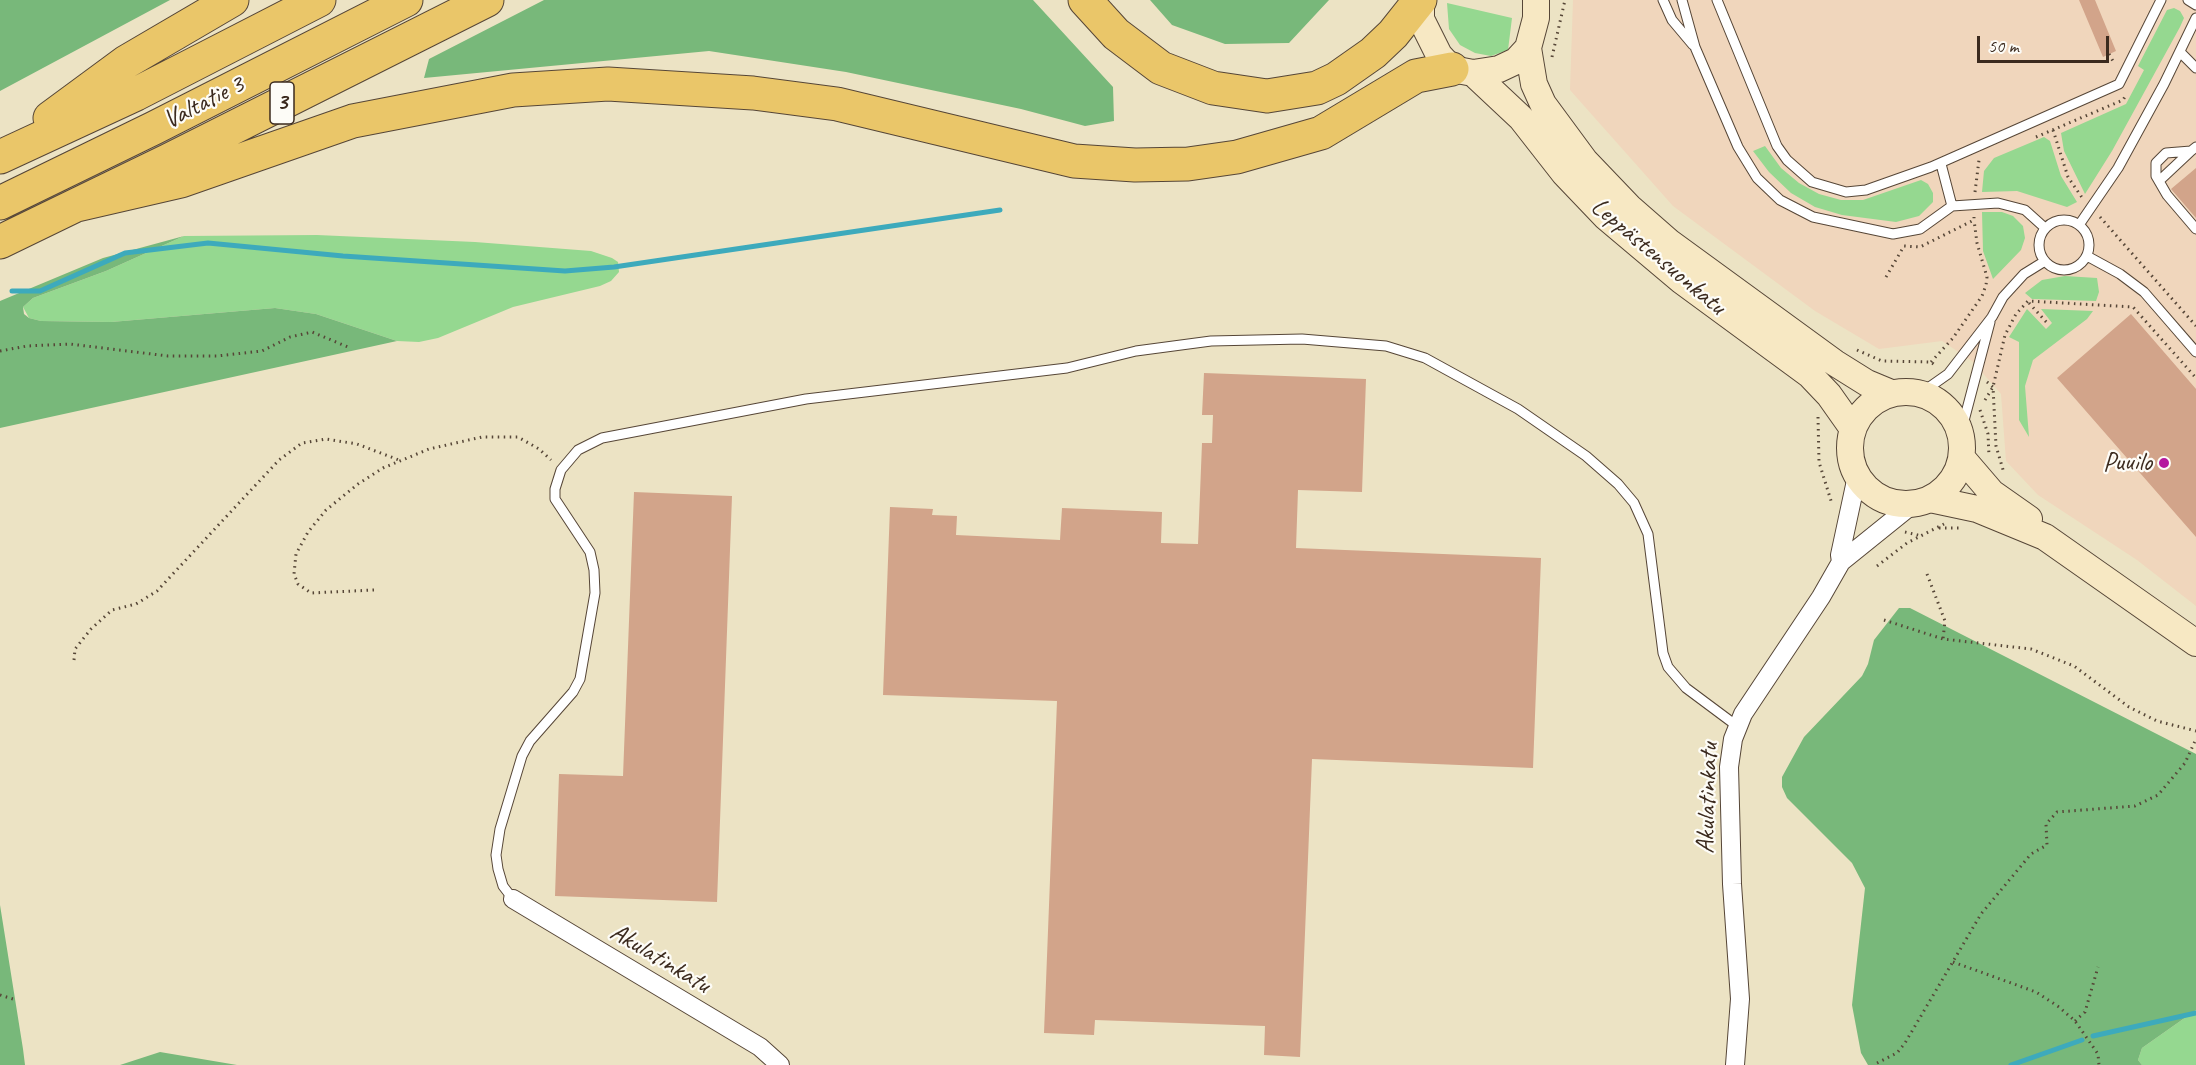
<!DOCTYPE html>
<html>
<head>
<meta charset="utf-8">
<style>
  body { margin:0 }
  #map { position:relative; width:2196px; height:1065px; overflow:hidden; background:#ece3c4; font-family:Caveat,sans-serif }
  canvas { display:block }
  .scale { position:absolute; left:1977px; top:36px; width:132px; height:27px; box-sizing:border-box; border:3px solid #3b2a1e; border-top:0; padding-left:8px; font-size:18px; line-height:21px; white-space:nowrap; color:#3b2a1e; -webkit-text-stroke:4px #fdfcf7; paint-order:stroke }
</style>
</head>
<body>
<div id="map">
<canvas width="2196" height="1065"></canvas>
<div class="scale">50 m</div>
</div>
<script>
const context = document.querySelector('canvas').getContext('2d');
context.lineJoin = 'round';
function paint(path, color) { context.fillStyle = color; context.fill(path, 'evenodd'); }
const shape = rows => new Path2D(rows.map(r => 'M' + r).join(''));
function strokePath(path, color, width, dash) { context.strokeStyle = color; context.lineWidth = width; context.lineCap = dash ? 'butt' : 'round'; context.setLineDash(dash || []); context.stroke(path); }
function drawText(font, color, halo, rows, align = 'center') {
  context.font = font + ' Caveat,sans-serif'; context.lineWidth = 4.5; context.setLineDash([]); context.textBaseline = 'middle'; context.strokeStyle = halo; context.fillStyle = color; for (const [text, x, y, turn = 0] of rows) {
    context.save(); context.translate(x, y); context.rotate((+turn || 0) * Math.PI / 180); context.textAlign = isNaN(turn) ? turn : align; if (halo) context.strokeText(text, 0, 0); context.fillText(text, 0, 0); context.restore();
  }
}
paint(shape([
  [1573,0,2196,0,2196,606,2137,560,2038,495,2006,461,2001,394,1972,361,1942,341,1879,349,1815,311,1673,206,1570,90]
]), '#f0d6bc');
paint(shape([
  [1447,3,1512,18,1508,50,1491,56,1475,53,1460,45,1449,29],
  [2174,8,2180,11,2184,18,2180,27,2112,151,2085,194,2064,151,2061,133,2126,104,2144,70,2138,66,2167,10],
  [2044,137,2050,141,2061,176,2077,202,2067,207,2017,191,1982,192,1984,171,1994,158],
  [1765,146,1781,168,1799,183,1819,194,1841,200,1863,200,1921,180,1928,184,1933,193,1933,202,1919,216,1896,222,1842,215,1815,207,1791,193,1769,172,1753,151],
  [1982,212,2002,212,2013,216,2023,226,2025,238,2021,250,1993,279,1983,251],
  [317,235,475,242,591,251,612,258,618,262,619,272,611,281,600,286,513,307,438,338,419,342,397,341,316,314,275,308,111,322,41,321,29,318,23,307,33,298,106,271,184,236],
  [2065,276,2097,278,2099,292,2096,301,2032,299,2025,293,2042,280],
  [2027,309,2046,329,2052,323,2041,309,2093,311,2087,319,2033,360,2025,386,2029,437,2019,420,2019,342,2009,337],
  [2196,1010,2196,1065,2142,1065,2138,1060,2142,1048]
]), '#95d890');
paint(shape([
  [0,0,170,0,0,91],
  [544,0,1033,0,1113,87,1114,121,1085,126,1021,109,846,72,709,51,424,78,429,59],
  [1150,0,1329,0,1289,43,1225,44,1172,25],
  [184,236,106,271,33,298,23,307,24,314,29,318,41,321,111,322,275,308,316,314,397,341,0,428,0,301,103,258],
  [1899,608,1910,608,2196,754,2196,1010,2142,1048,2138,1060,2142,1065,1868,1065,1861,1053,1852,1005,1865,888,1852,863,1787,798,1782,787,1782,777,1804,737,1862,676,1868,664,1874,640],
  [0,905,23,1049,25,1065,0,1065],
  [160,1052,237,1065,120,1065]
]), '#78b87a');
strokePath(shape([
  [12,291,40,291,125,253,208,243,343,256,565,271,614,267,1000,210],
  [2093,1036,2196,1013],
  [2011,1065,2082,1040]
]), '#3daabc', 5);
paint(shape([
  [2079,0,2095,0,2116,51,2103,57],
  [2196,168,2196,218,2171,189],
  [2131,314,2196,389,2196,537,2057,378],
  [1204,373,1366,379,1362,492,1298,490,1296,548,1541,558,1533,768,1312,759,1300,1057,1264,1055,1265,1026,1095,1020,1094,1035,1044,1033,1057,701,883,695,890,507,933,509,932,515,957,516,956,535,1060,540,1062,508,1162,512,1161,543,1198,544,1202,443,1212,443,1213,415,1202,415],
  [634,492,732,496,717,902,555,896,559,774,623,776]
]), '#d2a48a');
const service = shape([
  [1663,0,1672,20,1693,45],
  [1682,0,1695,47,1738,147,1757,178,1780,200,1813,217,1893,234,1920,229,1952,206,1998,203,2025,210,2045,228],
  [1717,0,1777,146,1787,160,1812,182,1846,192,1866,190,1931,167,2119,84,2161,0],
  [2188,0,2196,5],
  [2180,52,2196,68],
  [2196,147,2191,151,2166,153,2156,163,2156,176,2167,195,2196,229],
  [1941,164,1952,206],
  [2159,181,2191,151],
  '2039 245a25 25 0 1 1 50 0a25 25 0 1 1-50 0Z',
  [2079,225,2118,168,2164,84,2196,18],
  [2087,256,2120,274,2144,292,2196,352],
  [1921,393,1948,374,1992,317,2003,297,2024,274,2045,261],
  [1961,432,1990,322],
  [513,899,503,886,498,869,496,855,500,829,522,756,530,741,573,692,580,679,595,593,594,570,590,552,555,499,555,489,561,470,578,450,602,438,806,399,1067,368,1136,351,1211,341,1302,339,1386,346,1425,358,1518,409,1586,456,1618,484,1634,503,1648,534,1663,653,1668,667,1686,688,1737,726]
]);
const minor = shape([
  [1841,562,1840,555,1857,476],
  [513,899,760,1047,780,1065],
  [1735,1065,1740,999,1732,884,1729,767,1733,739,1743,714,1821,597,1841,562,1913,504]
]);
const secondary = shape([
  [1421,0,1421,19,1439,55,1452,69,1473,73,1499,69,1516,61,1528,48,1536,18,1536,0],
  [1528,48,1534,84,1543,104,1585,161,1629,207,1669,242,1835,363,1867,383,1891,393],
  [1473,73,1521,118,1564,173,1606,217,1682,281,1810,375,1829,395,1853,429],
  '1850 448a56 56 0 1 1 112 0a56 56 0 1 1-112 0Z',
  [1962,458,1992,493,2029,519],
  [1930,499,1977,509,2045,537,2196,643]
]);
const motorway = shape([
  [1085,0,1116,34,1161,68,1213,88,1267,96,1317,88,1336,79,1373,53,1393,34,1420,0],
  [50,118,126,62,232,0],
  [0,157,136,94,319,0],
  [0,203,154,128,406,0],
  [77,205,181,181,353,121,513,90,608,84,753,93,837,104,1074,161,1135,165,1188,164,1237,157,1321,133,1416,76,1452,69],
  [0,242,169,160,487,0]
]);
strokePath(service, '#564637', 11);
strokePath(minor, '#564637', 20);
strokePath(secondary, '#564637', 28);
strokePath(motorway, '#564637', 35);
strokePath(shape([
  [2109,54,2114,63],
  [1552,57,1565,0],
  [2053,130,2068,177,2083,199],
  [2036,137,2123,100,2126,95],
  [1975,192,1979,160],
  [2100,217,2196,326],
  [1886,277,1904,246,1920,247,1974,220,1974,217],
  [2029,303,2049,325],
  [1857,350,1882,361,1931,362,1936,366],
  [0,351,27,346,70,344,168,356,217,356,262,351,290,337,312,332,348,347],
  [1931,362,1953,338,1982,296,1986,285,1987,277,1977,243,1974,220],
  [1987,382,1993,387,1996,446,2004,473],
  [1985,400,1993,387,2005,335,2016,314,2028,301,2133,307,2196,378],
  [1980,410,1988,434,1989,456],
  [1818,417,1819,462,1832,504],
  [1939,528,1961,528],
  [1905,532,1922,536],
  [1877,566,1907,543,1944,524],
  [1927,574,1945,621,1943,639],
  [374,590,311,593,298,584,294,574,296,554,308,532,326,510,358,484,383,468,429,449,482,437,518,437,539,449,551,460],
  [1884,620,1943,639,2031,649,2074,666,2129,707,2157,721,2196,731],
  [74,660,75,649,91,629,112,610,136,604,157,591,279,460,302,443,326,439,357,444,399,460],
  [1953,962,2036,992,2059,1007,2075,1021,2098,1054,2099,1065],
  [0,995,13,999],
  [2075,1021,2085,1012,2098,967],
  [1877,1063,1897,1053,1905,1043,1981,914,2031,854,2047,845,2046,824,2057,812,2135,806,2158,795,2185,763,2196,739]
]), '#564637', 3, [1.5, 4.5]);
strokePath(service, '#fff', 9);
strokePath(minor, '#fff', 18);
strokePath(secondary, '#f7e8c3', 26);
strokePath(motorway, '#eac669', 33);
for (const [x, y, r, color] of [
  [2164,463,6,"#b5179e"]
]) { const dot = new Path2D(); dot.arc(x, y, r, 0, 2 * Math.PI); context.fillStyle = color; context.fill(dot); strokePath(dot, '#fdfcf7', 2); }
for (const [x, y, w] of [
  [282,103,24]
]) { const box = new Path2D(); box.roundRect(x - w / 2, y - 21, w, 42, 4.5); context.fillStyle = '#fdfcf7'; context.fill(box); strokePath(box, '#3b2a1e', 1.5); }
drawText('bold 24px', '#3b2a1e', null, [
  ["3",282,103]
]);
drawText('26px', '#3b2a1e', '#fdfcf7', [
  ["Valtatie 3",204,103,-27],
  ["Leppästensuonkatu",1658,257,40],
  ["Akulatinkatu",1708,798,-88],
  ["Akulatinkatu",660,959,31]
]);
drawText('26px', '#3b2a1e', '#fdfcf7', [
  ["Puuilo",2152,463]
], 'right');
</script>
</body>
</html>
